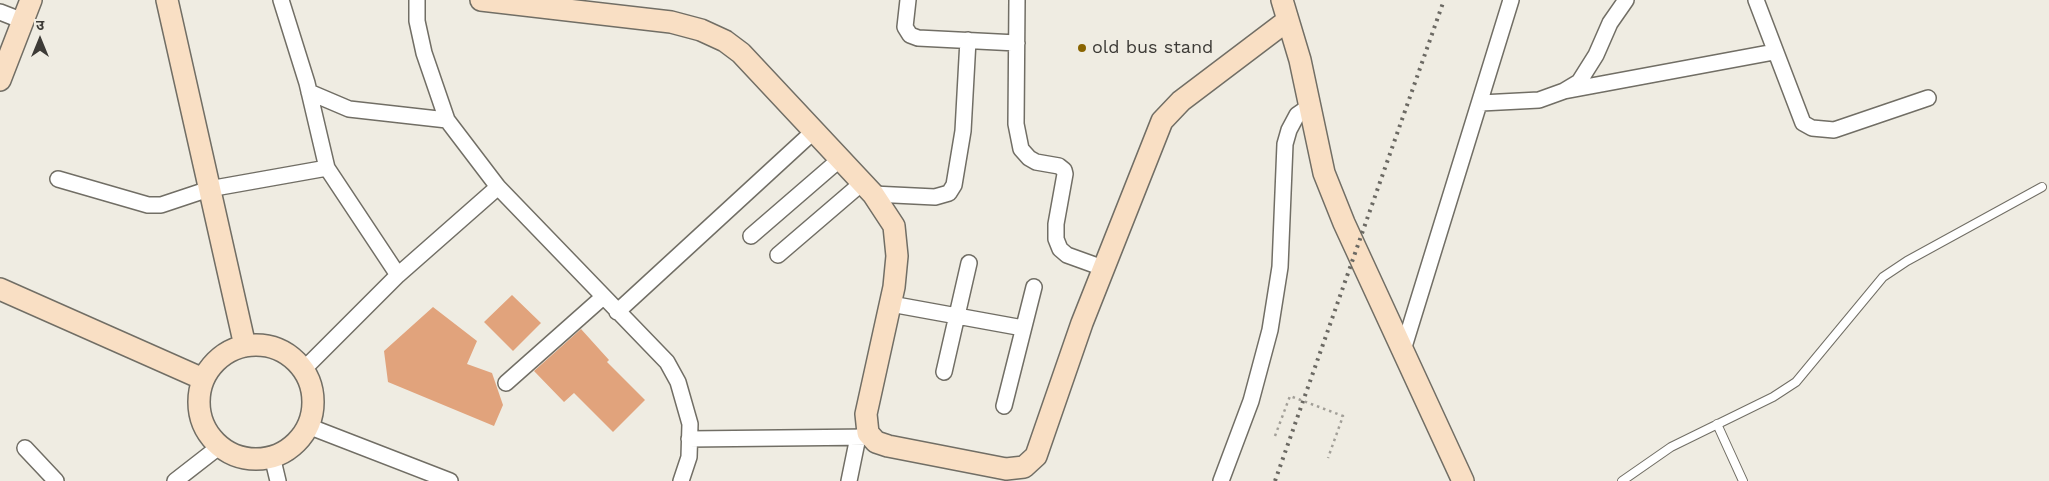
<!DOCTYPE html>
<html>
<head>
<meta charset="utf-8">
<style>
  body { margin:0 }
  #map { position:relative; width:2049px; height:481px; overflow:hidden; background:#efece2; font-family:"Work Sans","Noto Sans Devanagari",sans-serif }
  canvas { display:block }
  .north { position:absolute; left:15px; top:15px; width:50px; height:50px; -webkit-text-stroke:4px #efece2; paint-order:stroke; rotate:0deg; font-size:14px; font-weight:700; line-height:20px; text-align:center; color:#3d3b37 }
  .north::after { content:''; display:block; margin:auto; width:18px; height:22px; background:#3d3b37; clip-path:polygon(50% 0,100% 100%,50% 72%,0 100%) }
</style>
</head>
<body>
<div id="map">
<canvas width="2049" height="481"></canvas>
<div class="north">उ</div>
</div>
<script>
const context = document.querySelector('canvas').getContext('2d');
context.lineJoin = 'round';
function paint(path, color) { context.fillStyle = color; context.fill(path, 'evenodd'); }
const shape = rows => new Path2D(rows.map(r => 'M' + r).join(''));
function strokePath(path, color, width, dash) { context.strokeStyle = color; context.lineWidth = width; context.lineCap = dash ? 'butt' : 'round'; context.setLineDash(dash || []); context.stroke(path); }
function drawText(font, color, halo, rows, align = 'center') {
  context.font = font + ' "Work Sans",sans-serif'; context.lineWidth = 5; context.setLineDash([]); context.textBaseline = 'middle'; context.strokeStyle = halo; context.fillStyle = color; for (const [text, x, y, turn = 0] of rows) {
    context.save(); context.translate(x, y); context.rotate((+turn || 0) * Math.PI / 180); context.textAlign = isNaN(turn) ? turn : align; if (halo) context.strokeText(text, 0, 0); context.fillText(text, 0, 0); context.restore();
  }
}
paint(shape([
  [512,295,541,323,513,351,484,322],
  [433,307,477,341,467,364,492,373,503,405,494,426,388,382,384,351],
  [581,329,609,360,607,362,645,400,613,432,574,393,564,402,534,371]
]), '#e1a37c');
const lane = shape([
  [1717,424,1743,481],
  [1622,481,1671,447,1773,397,1796,382,1883,277,1907,261,2042,187]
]);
const street = shape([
  [281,0,307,83,327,168,398,275],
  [417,0,417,21,424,53,447,120,498,187,667,362,678,382,690,424,689,457,681,481],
  [908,0,905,27,910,35,918,38,1017,43],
  [1017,0,1016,124,1021,149,1029,158,1036,162,1059,166,1064,170,1065,174,1056,224,1056,239,1060,249,1067,255,1103,268],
  [1756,0,1803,123,1812,128,1834,130,1928,98],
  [0,12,23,21],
  [1564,91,1774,52],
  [309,92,349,109,447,120],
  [1481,103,1539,100,1564,91,1579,82,1596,55,1610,23,1626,0],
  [58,179,148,205,161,205,209,189,327,168],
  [873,194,935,197,949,193,954,185,963,131,968,40],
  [751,236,839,160],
  [778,255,862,183],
  [891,304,1023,328],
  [617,312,814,131],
  [1403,350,1511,0],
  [303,370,398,275,498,187],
  [944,372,969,263],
  [506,383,603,297],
  [1004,406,1034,287],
  [308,426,450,481],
  [689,439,871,437],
  [25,448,56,481],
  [272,456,278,481],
  [175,481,220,446],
  [849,481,858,437],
  [1221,481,1251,401,1270,330,1280,267,1285,144,1289,130,1297,115,1310,106]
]);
const secondary = shape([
  [167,0,245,346],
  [481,0,671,22,701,30,725,41,741,53,873,194,894,226,897,256,894,287,866,414,868,433,876,442,888,446,1006,469,1024,467,1036,456,1082,323,1162,121,1181,101,1288,20],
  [1282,0,1300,60,1324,173,1344,223,1463,481],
  [0,80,31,0],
  [0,289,203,379],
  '199 402a57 57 0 1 1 114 0a57 57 0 1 1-114 0Z'
]);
strokePath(lane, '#716e65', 10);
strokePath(street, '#716e65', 18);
strokePath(secondary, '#716e65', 24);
strokePath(lane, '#fff', 8);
strokePath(street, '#fff', 15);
strokePath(secondary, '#f9dfc4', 21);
strokePath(shape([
  [1275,481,1444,0]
]), '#6b6963', 4, [2.5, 5]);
strokePath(shape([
  [1275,436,1290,396,1343,416,1328,458]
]), '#a29f98', 2.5, [2.5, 4]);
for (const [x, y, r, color] of [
  [1082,48,5,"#896401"]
]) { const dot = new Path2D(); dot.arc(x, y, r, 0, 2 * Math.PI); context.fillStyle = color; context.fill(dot); strokePath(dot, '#efece2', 2); }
drawText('18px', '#3d3b37', '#efece2', [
  ["old bus stand",1092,48]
], 'left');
</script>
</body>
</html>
